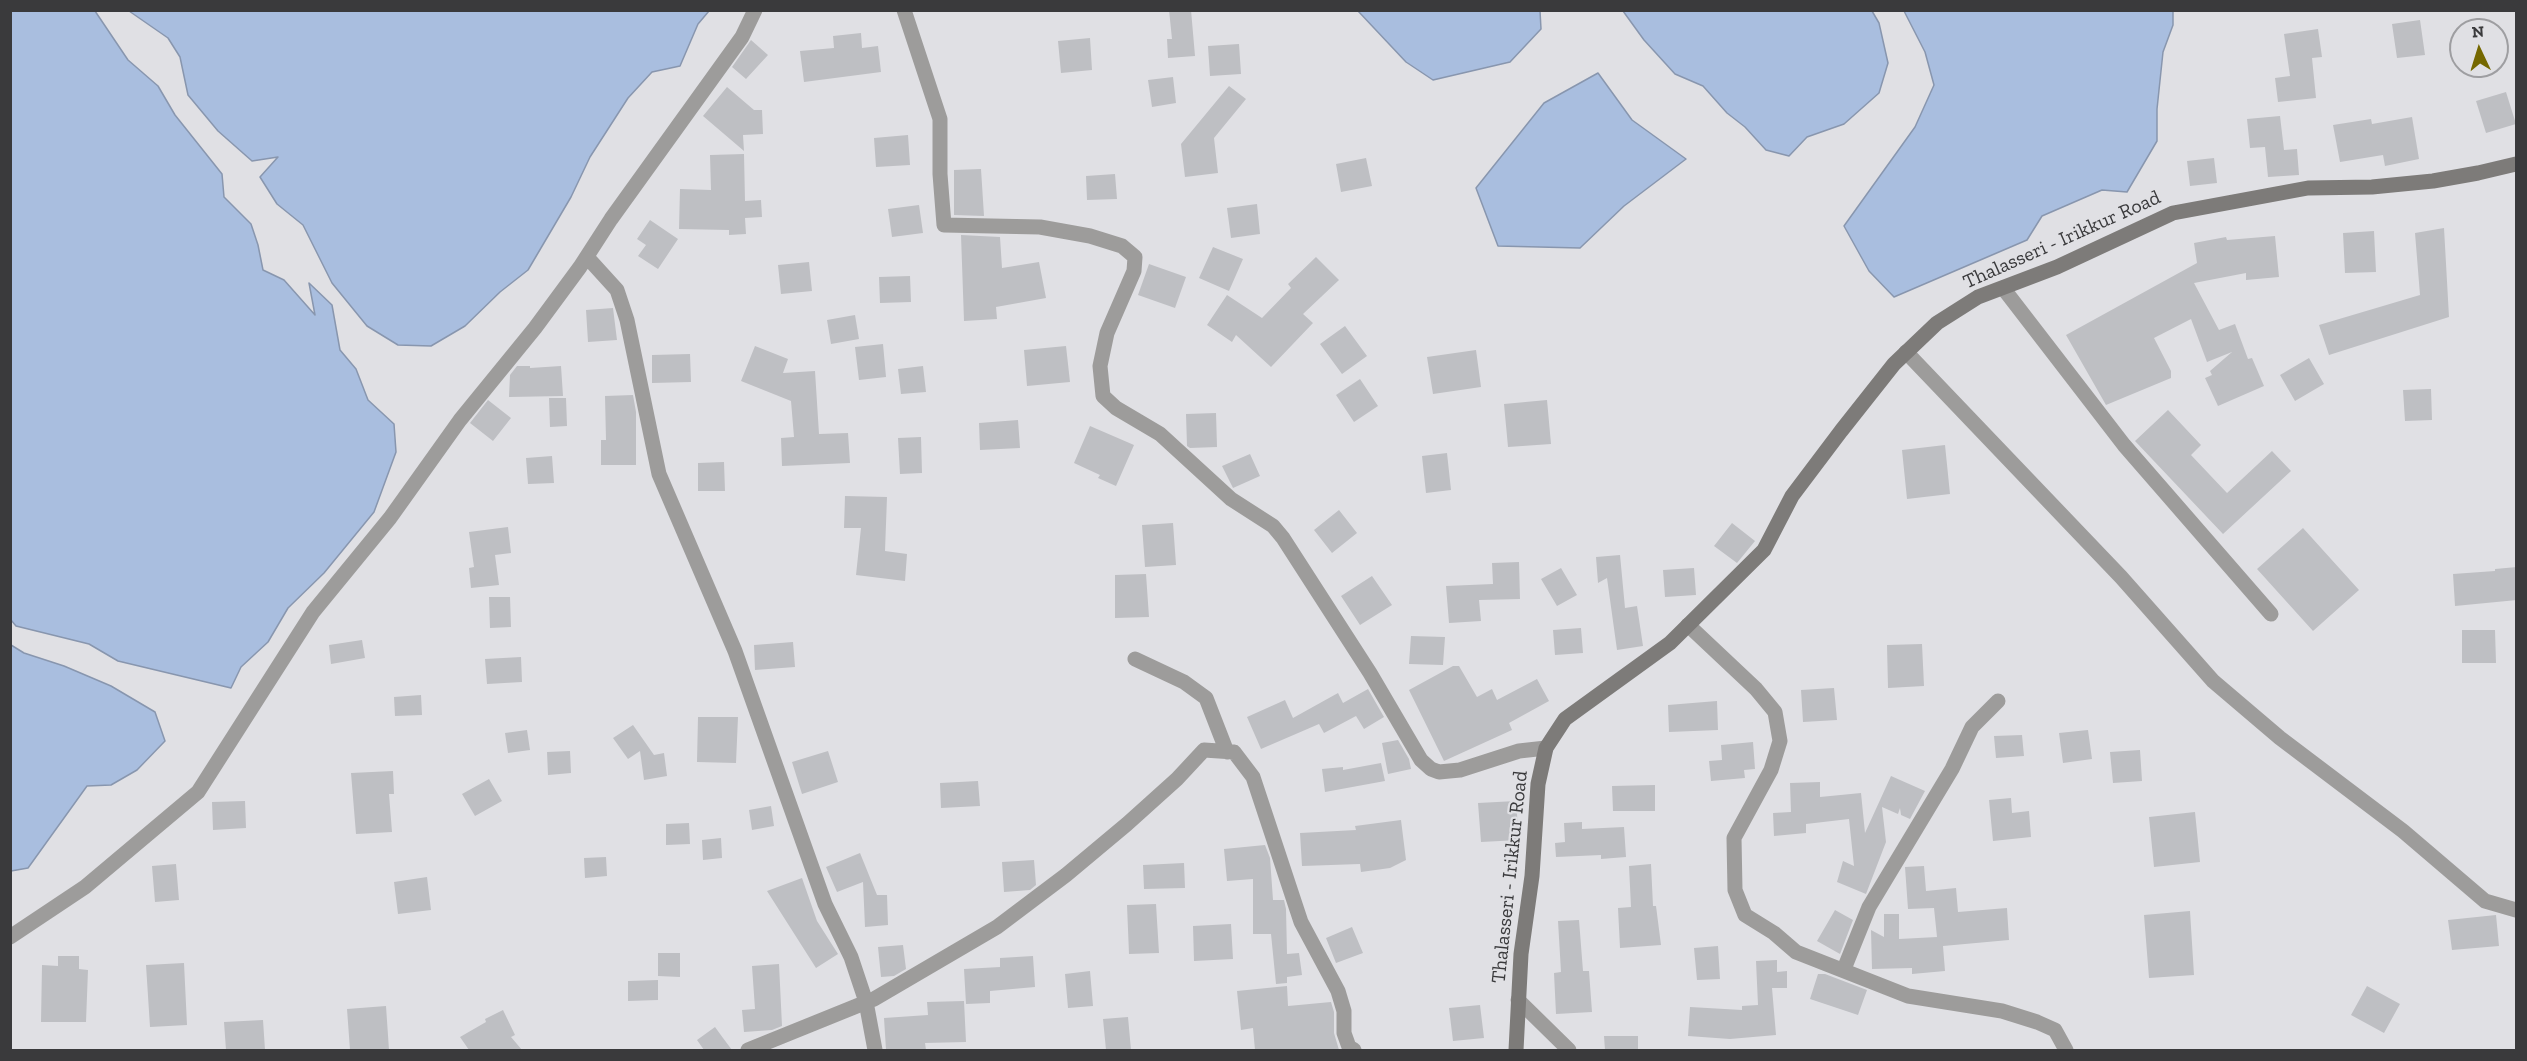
<!DOCTYPE html>
<html>
<head>
<meta charset="utf-8">
<style>
  body { margin:0 }
  #map { position:relative; width:2527px; height:1061px; overflow:hidden; background:#e0e0e4; font-family:"Zilla Slab",serif }
  canvas { display:block }
  .frame { position:absolute; inset:0; border:12px solid #3a3a3c; pointer-events:none }
  .north { position:absolute; left:2449px; top:18px; width:60px; height:60px; box-sizing:border-box; background:#e0e0e4; border:2px solid #9e9ea1; border-radius:50%; rotate:356deg; font-size:16px; font-weight:700; line-height:24px; text-align:center; color:#3a3a3c }
  .north::after { content:''; display:block; margin:auto; width:21px; height:27px; background:#756800; clip-path:polygon(50% 0,100% 100%,50% 72%,0 100%) }
</style>
</head>
<body>
<div id="map">
<canvas width="2527" height="1061"></canvas>
<div class="frame"></div>
<div class="north">N</div>
</div>
<script>
const context = document.querySelector('canvas').getContext('2d');
context.lineJoin = 'round';
function paint(path, color) { context.fillStyle = color; context.fill(path, 'evenodd'); }
const shape = rows => new Path2D(rows.map(r => 'M' + r).join(''));
function strokePath(path, color, width, dash) { context.strokeStyle = color; context.lineWidth = width; context.lineCap = dash ? 'butt' : 'round'; context.setLineDash(dash || []); context.stroke(path); }
function drawText(font, color, halo, rows, align = 'center') {
  context.font = font + ' "Zilla Slab",serif'; context.lineWidth = 4.5; context.setLineDash([]); context.textBaseline = 'middle'; context.strokeStyle = halo; context.fillStyle = color; for (const [text, x, y, turn = 0] of rows) {
    context.save(); context.translate(x, y); context.rotate((+turn || 0) * Math.PI / 180); context.textAlign = isNaN(turn) ? turn : align; if (halo) context.strokeText(text, 0, 0); context.fillText(text, 0, 0); context.restore();
  }
}
const water = shape([
  [10,11,95,11,128,60,158,86,175,115,222,174,224,197,251,224,258,245,263,270,284,280,315,315,309,283,332,305,340,350,356,369,368,400,394,424,396,452,374,512,324,573,288,608,268,642,241,667,231,688,118,661,89,644,16,626,11,620,10,11],
  [129,11,709,11,698,24,680,66,652,72,628,98,590,157,571,197,528,270,500,292,465,326,431,346,398,345,367,326,332,283,303,225,277,204,260,177,278,157,252,161,218,131,188,95,180,57,168,38,129,11],
  [1358,11,1540,11,1541,29,1510,62,1433,80,1406,62,1358,11],
  [1623,11,1872,11,1879,23,1888,63,1879,93,1844,124,1807,137,1789,156,1766,150,1745,127,1727,113,1703,86,1675,74,1644,40,1623,11],
  [1904,11,2173,11,2173,25,2163,52,2157,109,2157,141,2127,192,2102,190,2042,216,2027,240,1894,297,1869,271,1844,226,1915,127,1934,85,1925,52,1904,11],
  [1598,73,1632,120,1686,159,1624,206,1580,248,1498,246,1476,188,1544,103,1598,73],
  [11,645,24,653,64,666,111,686,155,712,165,741,137,770,111,785,87,786,28,868,11,871,11,645]
]);
paint(water, '#a9bedf');
strokePath(water, '#8896ae', 1.5);
paint(shape([
  [1169,10,1191,10,1195,56,1168,58,1167,39,1172,39],
  [2420,20,2425,55,2397,58,2392,24],
  [2318,29,2322,57,2312,58,2316,98,2278,102,2275,78,2290,76,2284,34],
  [861,33,862,48,878,46,881,72,804,82,800,51,834,48,833,36],
  [1090,38,1092,70,1061,73,1058,41],
  [751,40,768,55,746,79,732,67],
  [1239,44,1241,74,1210,76,1208,46],
  [1173,77,1176,103,1152,107,1148,80],
  [1229,86,1246,99,1214,138,1218,173,1185,177,1181,144],
  [727,87,754,110,762,110,763,134,743,135,744,151,703,116],
  [2506,92,2516,124,2486,133,2476,101],
  [2280,116,2284,150,2297,149,2299,175,2268,177,2265,147,2250,148,2247,119],
  [2412,117,2419,159,2385,166,2383,155,2340,162,2333,125,2371,119,2372,124],
  [908,135,910,165,876,167,874,138],
  [744,154,745,201,761,200,762,217,745,218,746,234,729,235,729,230,679,229,680,189,711,190,710,155],
  [1366,158,1372,186,1341,192,1336,164],
  [2214,158,2217,183,2190,186,2187,161],
  [981,169,984,216,954,215,954,170],
  [1115,174,1117,199,1087,200,1086,176],
  [1257,204,1260,234,1231,238,1227,208],
  [919,205,923,233,892,237,888,209],
  [650,220,678,239,658,269,638,256,646,245,637,239],
  [2444,228,2449,317,2329,355,2319,325,2420,295,2415,233],
  [2374,231,2376,272,2345,273,2343,233],
  [961,235,1000,237,1002,268,1039,262,1046,298,996,307,997,319,964,321],
  [2275,236,2279,277,2246,280,2246,273,2194,283,2219,330,2235,324,2248,359,2252,358,2264,386,2218,406,2205,378,2212,375,2210,371,2232,352,2207,362,2191,319,2154,338,2171,371,2171,378,2106,405,2066,335,2197,263,2194,243,2226,237,2227,240],
  [1213,247,1243,259,1229,291,1199,278],
  [1316,257,1339,280,1303,314,1313,323,1271,367,1236,335,1232,342,1207,325,1227,295,1262,318,1291,288,1288,284],
  [809,262,812,291,781,294,778,265],
  [1149,264,1186,277,1175,308,1138,295],
  [910,276,911,302,880,303,879,277],
  [613,308,617,340,588,342,586,310],
  [855,315,859,339,831,344,827,320],
  [1345,326,1367,356,1342,374,1320,344],
  [883,344,886,377,859,380,855,347],
  [755,346,788,359,783,373,815,371,819,434,848,433,850,463,782,466,781,438,794,437,791,401,741,381],
  [1066,346,1070,382,1027,386,1024,350],
  [1476,350,1481,387,1433,394,1427,357],
  [690,354,691,382,652,383,652,355],
  [2309,358,2324,384,2295,401,2280,375],
  [517,366,530,366,530,368,561,366,563,396,509,397,510,375],
  [923,366,926,392,901,394,898,369],
  [1360,379,1378,406,1354,422,1336,395],
  [2431,389,2432,420,2405,421,2403,390],
  [633,395,636,412,636,465,601,465,601,440,606,440,605,396],
  [549,398,566,398,567,426,550,427],
  [488,400,511,418,493,441,470,423],
  [1547,400,1551,444,1508,447,1504,404],
  [2168,410,2201,445,2191,455,2227,493,2272,451,2291,471,2223,534,2135,441],
  [1216,413,1217,447,1190,448,1187,446,1186,414],
  [1018,420,1020,448,980,450,979,423],
  [1090,426,1134,445,1116,486,1098,478,1100,475,1074,463],
  [921,437,922,473,900,474,898,438],
  [1945,445,1950,494,1907,499,1902,450],
  [1447,453,1451,490,1426,493,1422,456],
  [1250,454,1260,476,1233,488,1222,466],
  [552,456,554,483,528,484,526,458],
  [724,462,725,491,698,491,698,463],
  [845,496,887,497,885,551,907,554,905,581,856,575,861,528,844,528],
  [1339,510,1357,533,1332,553,1314,530],
  [1173,523,1176,565,1145,567,1142,525],
  [1732,523,1755,541,1737,563,1714,546],
  [508,527,511,553,495,555,499,585,471,588,469,568,474,567,469,532],
  [2303,528,2359,590,2313,631,2257,569],
  [1620,555,1625,608,1637,606,1643,646,1617,650,1607,578,1598,583,1596,557],
  [1519,562,1520,599,1479,600,1481,621,1449,623,1446,586,1493,584,1492,563],
  [2517,567,2517,600,2455,606,2453,574,2495,571,2495,569],
  [1561,568,1577,595,1557,606,1541,579],
  [1694,568,1696,595,1665,597,1663,570],
  [1146,574,1149,617,1115,618,1115,575],
  [1372,576,1392,605,1360,625,1341,596],
  [489,597,510,597,511,627,490,628],
  [1581,628,1583,653,1555,655,1553,630],
  [2462,630,2495,630,2496,663,2462,663],
  [1411,636,1445,637,1443,665,1409,664],
  [362,640,365,658,331,664,329,645],
  [793,642,795,667,755,670,754,645],
  [1922,644,1924,686,1888,688,1887,645],
  [521,657,522,682,487,684,485,659],
  [1453,666,1459,666,1477,697,1492,689,1497,700,1537,679,1549,701,1509,723,1512,730,1444,761,1409,690],
  [1834,688,1837,720,1803,722,1801,690],
  [1368,689,1384,717,1364,729,1356,716,1324,733,1319,724,1261,749,1247,717,1285,700,1293,718,1338,693,1343,703],
  [421,695,422,715,395,716,394,697],
  [1717,701,1718,730,1669,732,1668,705],
  [698,717,738,717,736,763,697,762],
  [633,725,654,755,664,753,667,776,644,780,640,751,628,759,613,738],
  [527,730,530,750,508,753,505,733],
  [2088,730,2092,759,2063,763,2059,733],
  [2022,735,2024,756,1996,758,1994,736],
  [1398,740,1409,759,1411,769,1388,774,1382,743],
  [1753,742,1755,769,1744,770,1745,778,1711,781,1709,761,1722,760,1721,745],
  [2140,750,2142,781,2113,783,2110,752],
  [570,751,571,773,548,775,547,752],
  [828,751,838,782,802,794,792,762],
  [1381,763,1385,781,1325,792,1322,769,1343,767,1343,770],
  [393,771,394,794,389,794,392,832,356,834,351,773],
  [1891,776,1925,791,1910,819,1901,815,1900,808,1898,814,1882,807,1886,842,1866,894,1837,882,1843,861,1854,866,1849,819,1806,824,1806,833,1774,836,1773,813,1791,812,1790,783,1820,782,1820,797,1861,793,1865,833],
  [489,779,502,801,475,816,462,794],
  [978,781,980,806,941,808,940,783],
  [1655,785,1655,811,1613,811,1612,786],
  [2011,798,2012,813,2029,811,2031,837,1993,841,1989,800],
  [245,801,246,828,213,830,212,802],
  [1516,801,1519,840,1481,842,1478,803],
  [771,806,774,826,752,830,749,810],
  [2195,812,2200,862,2154,867,2149,817],
  [1401,820,1406,860,1390,868,1361,872,1360,864,1302,866,1300,833,1356,830,1355,826],
  [1582,822,1582,829,1624,827,1626,857,1601,859,1601,855,1556,857,1555,843,1565,842,1564,823],
  [689,823,690,844,666,845,666,824],
  [721,838,722,858,703,860,702,840],
  [1265,845,1270,858,1273,900,1284,900,1286,909,1287,954,1299,953,1302,975,1287,977,1287,983,1276,984,1271,934,1253,934,1253,879,1227,881,1224,849],
  [860,853,877,895,887,895,888,925,865,927,863,882,837,892,826,867],
  [606,857,607,876,585,878,584,858],
  [1034,860,1036,885,1030,890,1004,892,1002,862],
  [1184,863,1185,888,1144,889,1143,865],
  [176,864,179,900,155,902,152,866],
  [1651,864,1653,906,1656,906,1661,945,1620,948,1618,908,1631,907,1629,866],
  [1924,866,1926,891,1956,888,1958,912,2007,908,2009,940,1943,946,1945,971,1912,974,1912,968,1872,969,1871,930,1884,937,1884,914,1899,914,1899,939,1937,937,1934,908,1908,909,1905,867],
  [427,877,431,910,398,914,394,882],
  [802,878,817,921,838,954,816,968,767,891],
  [1156,904,1159,953,1129,954,1127,905],
  [1835,910,1853,920,1840,954,1817,941],
  [2190,911,2194,975,2149,978,2144,915],
  [2496,915,2499,946,2452,950,2448,920],
  [1579,920,1583,971,1589,971,1592,1012,1556,1014,1554,973,1561,972,1558,921],
  [1231,924,1233,959,1194,961,1193,926],
  [1352,927,1363,953,1336,963,1326,938],
  [903,945,906,969,894,976,881,977,878,947],
  [1718,946,1720,979,1697,980,1694,948],
  [658,953,680,953,680,977,658,976],
  [58,956,79,956,79,969,88,970,86,1022,41,1022,42,965,58,966],
  [1033,956,1035,987,990,991,990,1003,966,1004,964,969,1000,967,1000,958],
  [1777,960,1777,972,1787,971,1787,988,1772,988,1776,1035,1730,1039,1688,1036,1690,1007,1742,1010,1742,1006,1758,1005,1756,961],
  [184,963,187,1025,150,1027,146,965],
  [779,964,782,1026,772,1030,744,1032,742,1010,755,1009,752,966],
  [1090,971,1093,1006,1068,1008,1065,974],
  [1818,974,1825,974,1867,990,1858,1015,1810,999],
  [658,980,658,1000,628,1001,628,981],
  [1287,986,1288,1006,1331,1002,1334,1012,1334,1033,1339,1050,1255,1050,1253,1028,1241,1030,1237,991],
  [2367,986,2400,1004,2384,1033,2351,1015],
  [964,1001,966,1042,925,1043,926,1050,886,1050,884,1018,928,1015,927,1002],
  [1480,1005,1484,1038,1453,1041,1449,1008],
  [386,1006,389,1050,350,1050,347,1009],
  [503,1010,515,1035,511,1037,522,1050,469,1050,460,1037,486,1022,485,1019],
  [1128,1017,1131,1050,1106,1050,1103,1019],
  [263,1020,265,1050,226,1050,224,1022],
  [715,1027,723,1038,732,1050,704,1050,697,1040],
  [1604,1036,1638,1036,1638,1050,1605,1050]
]), '#bebfc3');
strokePath(shape([
  [904,10,940,119,940,174,944,225,1040,227,1090,236,1122,246,1135,257,1134,271,1107,333,1100,366,1103,396,1116,408,1160,434,1231,499,1273,526,1283,538,1370,673,1421,760,1431,769,1439,772,1460,770,1519,751,1546,748],
  [587,257,617,290,627,320,659,474,735,651,825,904,851,957,866,1002,875,1050],
  [2003,288,2124,445,2271,614],
  [1906,352,2121,577,2213,681,2280,738,2403,831,2485,901,2516,910],
  [1688,625,1756,689,1775,712,1780,741,1771,770,1734,838,1735,890,1745,915,1774,933,1796,952,1908,996,2002,1011,2037,1022,2055,1030,2066,1050],
  [1135,659,1184,682,1206,698,1227,752],
  [10,937,85,887,198,792,313,612,390,518,460,420,535,328,580,267,611,219,742,37,755,10],
  [1844,969,1869,907,1952,769,1972,727,1998,701],
  [1518,1000,1569,1050],
  [748,1050,874,999,997,927,1066,875,1127,824,1177,779,1204,750,1234,752,1253,777,1301,922,1338,991,1344,1011,1344,1033,1349,1047,1354,1050]
]), '#9d9c9b', 15);
strokePath(shape([
  [1516,1050,1521,954,1532,876,1538,784,1546,748,1565,719,1670,643,1764,550,1792,496,1841,431,1894,364,1937,323,1978,297,2057,267,2173,213,2308,188,2372,187,2433,181,2478,173,2516,164]
]), '#7d7b79', 15);
drawText('20px', '#3a3a3c', '#e0e0e4', [
  ["Thalasseri - Irikkur Road",2062,240,-24],
  ["Thalasseri - Irikkur Road",1510,877,-84]
]);
</script>
</body>
</html>
